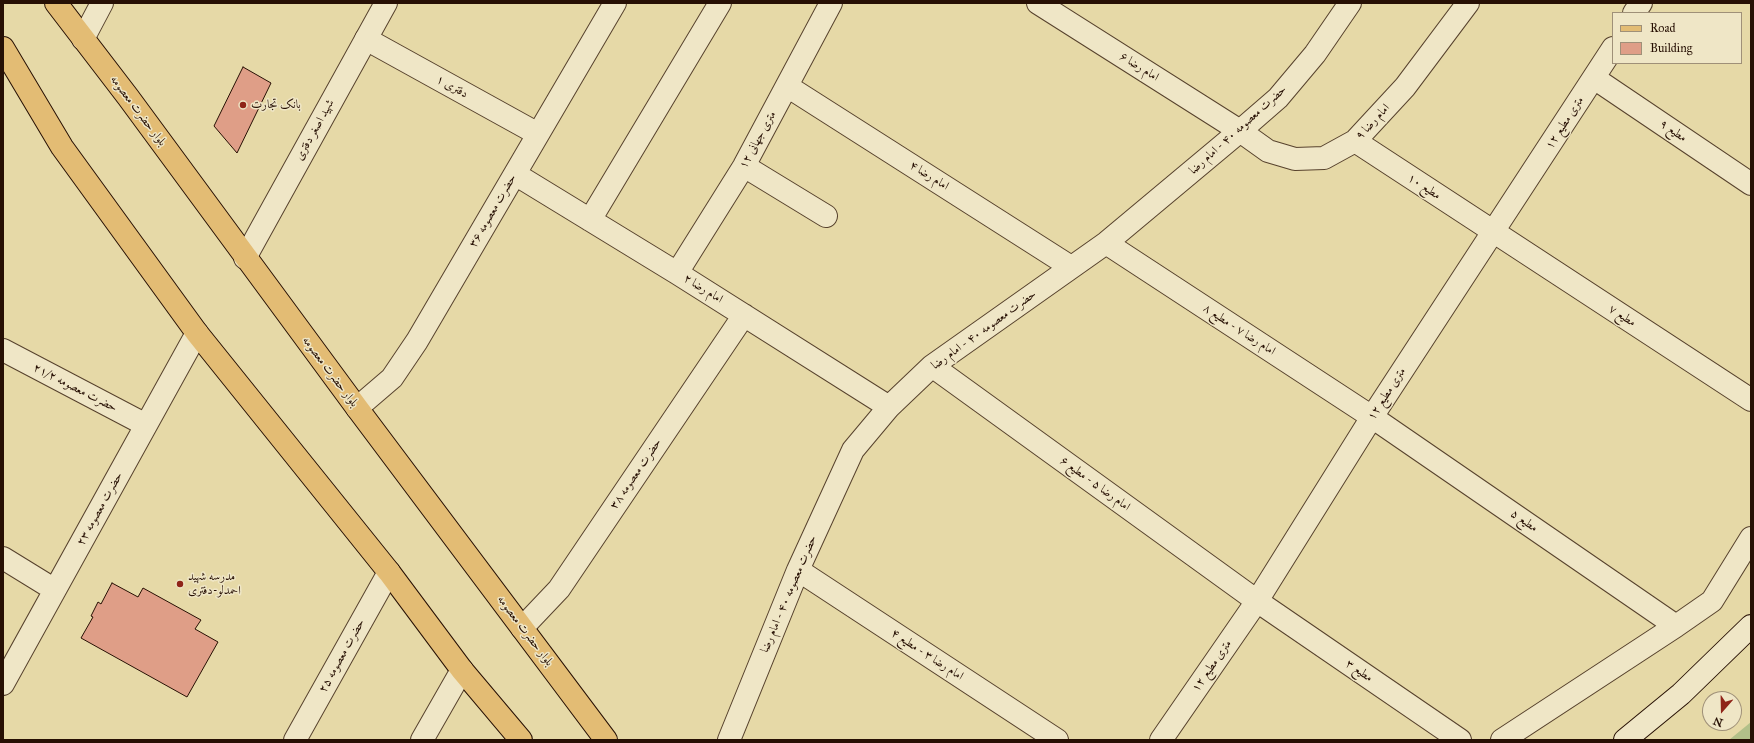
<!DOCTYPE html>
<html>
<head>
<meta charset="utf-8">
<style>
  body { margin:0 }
  #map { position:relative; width:1754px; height:743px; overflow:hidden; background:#e6d9a7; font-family:"IM FELL Great Primer",serif }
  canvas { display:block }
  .frame { position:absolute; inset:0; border:4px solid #271004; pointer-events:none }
  .legend { position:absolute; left:1612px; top:12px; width:130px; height:52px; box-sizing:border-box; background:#efe6c6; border:1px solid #9f9078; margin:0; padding:5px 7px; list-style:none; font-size:12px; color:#271004 }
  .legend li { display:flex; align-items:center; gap:8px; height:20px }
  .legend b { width:20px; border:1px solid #9f9078 }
  .north { position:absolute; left:1702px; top:691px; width:40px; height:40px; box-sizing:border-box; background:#efe6c6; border:1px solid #9f9078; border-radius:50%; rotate:200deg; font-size:11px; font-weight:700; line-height:16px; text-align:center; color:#271004 }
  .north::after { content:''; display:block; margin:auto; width:14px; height:18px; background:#8f2418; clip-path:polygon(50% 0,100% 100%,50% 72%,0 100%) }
</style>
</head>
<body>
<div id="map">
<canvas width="1754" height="743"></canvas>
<div class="frame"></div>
<ul class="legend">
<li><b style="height:5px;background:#e3bc74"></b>Road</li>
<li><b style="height:11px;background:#df9e87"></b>Building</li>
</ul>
<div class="north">N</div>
</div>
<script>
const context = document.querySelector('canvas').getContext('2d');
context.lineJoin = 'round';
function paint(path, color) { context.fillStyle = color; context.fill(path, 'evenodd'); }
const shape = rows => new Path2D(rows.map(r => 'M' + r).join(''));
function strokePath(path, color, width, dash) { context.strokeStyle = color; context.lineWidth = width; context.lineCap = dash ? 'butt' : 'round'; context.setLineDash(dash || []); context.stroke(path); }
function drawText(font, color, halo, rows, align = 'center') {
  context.font = font + ' "IM FELL Great Primer",Amiri,serif'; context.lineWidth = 3; context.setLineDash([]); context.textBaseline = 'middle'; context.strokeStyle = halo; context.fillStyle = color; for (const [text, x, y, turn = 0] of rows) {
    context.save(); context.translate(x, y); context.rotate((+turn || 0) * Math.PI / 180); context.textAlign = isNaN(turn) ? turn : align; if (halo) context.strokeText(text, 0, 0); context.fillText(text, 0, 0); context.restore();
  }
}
paint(shape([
  [1751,722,1751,740,1729,740]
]), '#b2c089');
const building = shape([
  [243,67,271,83,237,153,214,126,243,67],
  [112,583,138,597,143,588,201,620,195,629,218,642,187,697,81,638,93,617,91,616,98,602,101,604,112,583]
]);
paint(building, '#df9e87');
strokePath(building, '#271004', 1);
const minor = shape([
  [1038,3,1240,131,1268,151,1295,159,1324,158,1355,141,1405,87,1468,3],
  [1634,13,1641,3],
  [83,39,102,3],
  [366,39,538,134],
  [1594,78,1751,184],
  [787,86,1071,267],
  [1355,141,1751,400],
  [744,166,826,216],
  [515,174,677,273,889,407],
  [590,220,720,3],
  [1106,243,1372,417,1676,626],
  [677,273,744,166,831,3],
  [3,350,146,425],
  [932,366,1257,601,1460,740],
  [357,408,392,378,417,341,615,3],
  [3,558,55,590],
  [798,570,1057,740],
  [522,628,559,589,744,315],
  [3,684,197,333],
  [295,740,389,572],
  [422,740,462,670],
  [729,740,798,570,853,450,889,407,932,366,1106,243,1240,131,1278,98,1315,54,1350,3],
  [1161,740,1257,601,1372,417,1613,48],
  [1502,740,1676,626,1712,601,1751,538]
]);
const tertiary = shape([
  [245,258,386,3]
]);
const secondary = shape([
  [1625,740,1681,694,1751,626]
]);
const primary = shape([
  [56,3,128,97,357,408,606,740],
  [3,48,62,147,197,333,389,572,462,670,521,740]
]);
strokePath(minor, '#57422d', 24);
strokePath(tertiary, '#57422d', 24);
strokePath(secondary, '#271004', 24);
strokePath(primary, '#271004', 24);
strokePath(minor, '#efe6c6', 22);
strokePath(tertiary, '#efe6c6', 22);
strokePath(secondary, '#efe6c6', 22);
strokePath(primary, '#e3bc74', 22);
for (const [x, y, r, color] of [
  [243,105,4,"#8f2418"],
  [180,584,4,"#8f2418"]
]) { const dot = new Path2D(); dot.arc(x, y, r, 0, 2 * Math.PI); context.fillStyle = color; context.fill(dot); strokePath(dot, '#efe6c6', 1.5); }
drawText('12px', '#271004', '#efe6c6', [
  ["امام رضا ۶",1139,67,32],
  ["دفتری ۱",452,87,29],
  ["بلوار حضرت معصومه",138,111,53],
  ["امام رضا ۹",1373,122,-47],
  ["۱۲ متری مطیع",1565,123,-57],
  ["شهید اصغر دفتری",315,130,-61],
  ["حضرت معصومه ۴۰ - امام رضا",1238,130,-42],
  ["مطیع ۹",1673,131,34],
  ["۱۲ متری جهانی",758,140,-61],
  ["امام رضا ۴",929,176,32],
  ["مطیع ۱۰",1424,187,33],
  ["حضرت معصومه ۳۶",493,211,-60],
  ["امام رضا ۲",703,289,32],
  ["مطیع ۷",1622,316,33],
  ["حضرت معصومه ۴۰ - امام رضا",984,330,-36],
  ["امام رضا ۷ - مطیع ۸",1239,330,33],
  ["بلوار حضرت معصومه",330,372,53],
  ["حضرت معصومه ۲۱/۲",75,388,27],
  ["۱۲ متری مطیع",1387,394,-57],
  ["حضرت معصومه ۳۸",636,474,-56],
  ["امام رضا ۵ - مطیع ۶",1095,484,36],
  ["حضرت معصومه ۲۳",100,509,-61],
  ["مطیع ۵",1524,521,35],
  ["حضرت معصومه ۴۰ - امام رضا",789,594,-67],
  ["بلوار حضرت معصومه",525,631,53],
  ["امام رضا ۳ - مطیع ۴",927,655,33],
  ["حضرت معصومه ۲۵",342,656,-61],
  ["۱۲ متری مطیع",1212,666,-55],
  ["مطیع ۳",1359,671,34]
]);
drawText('12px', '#271004', '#efe6c6', [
  ["بانک تجارت",251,105],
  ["مدرسه شهید",188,577],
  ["احمدلو-دفتری",188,591]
], 'left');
</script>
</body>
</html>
